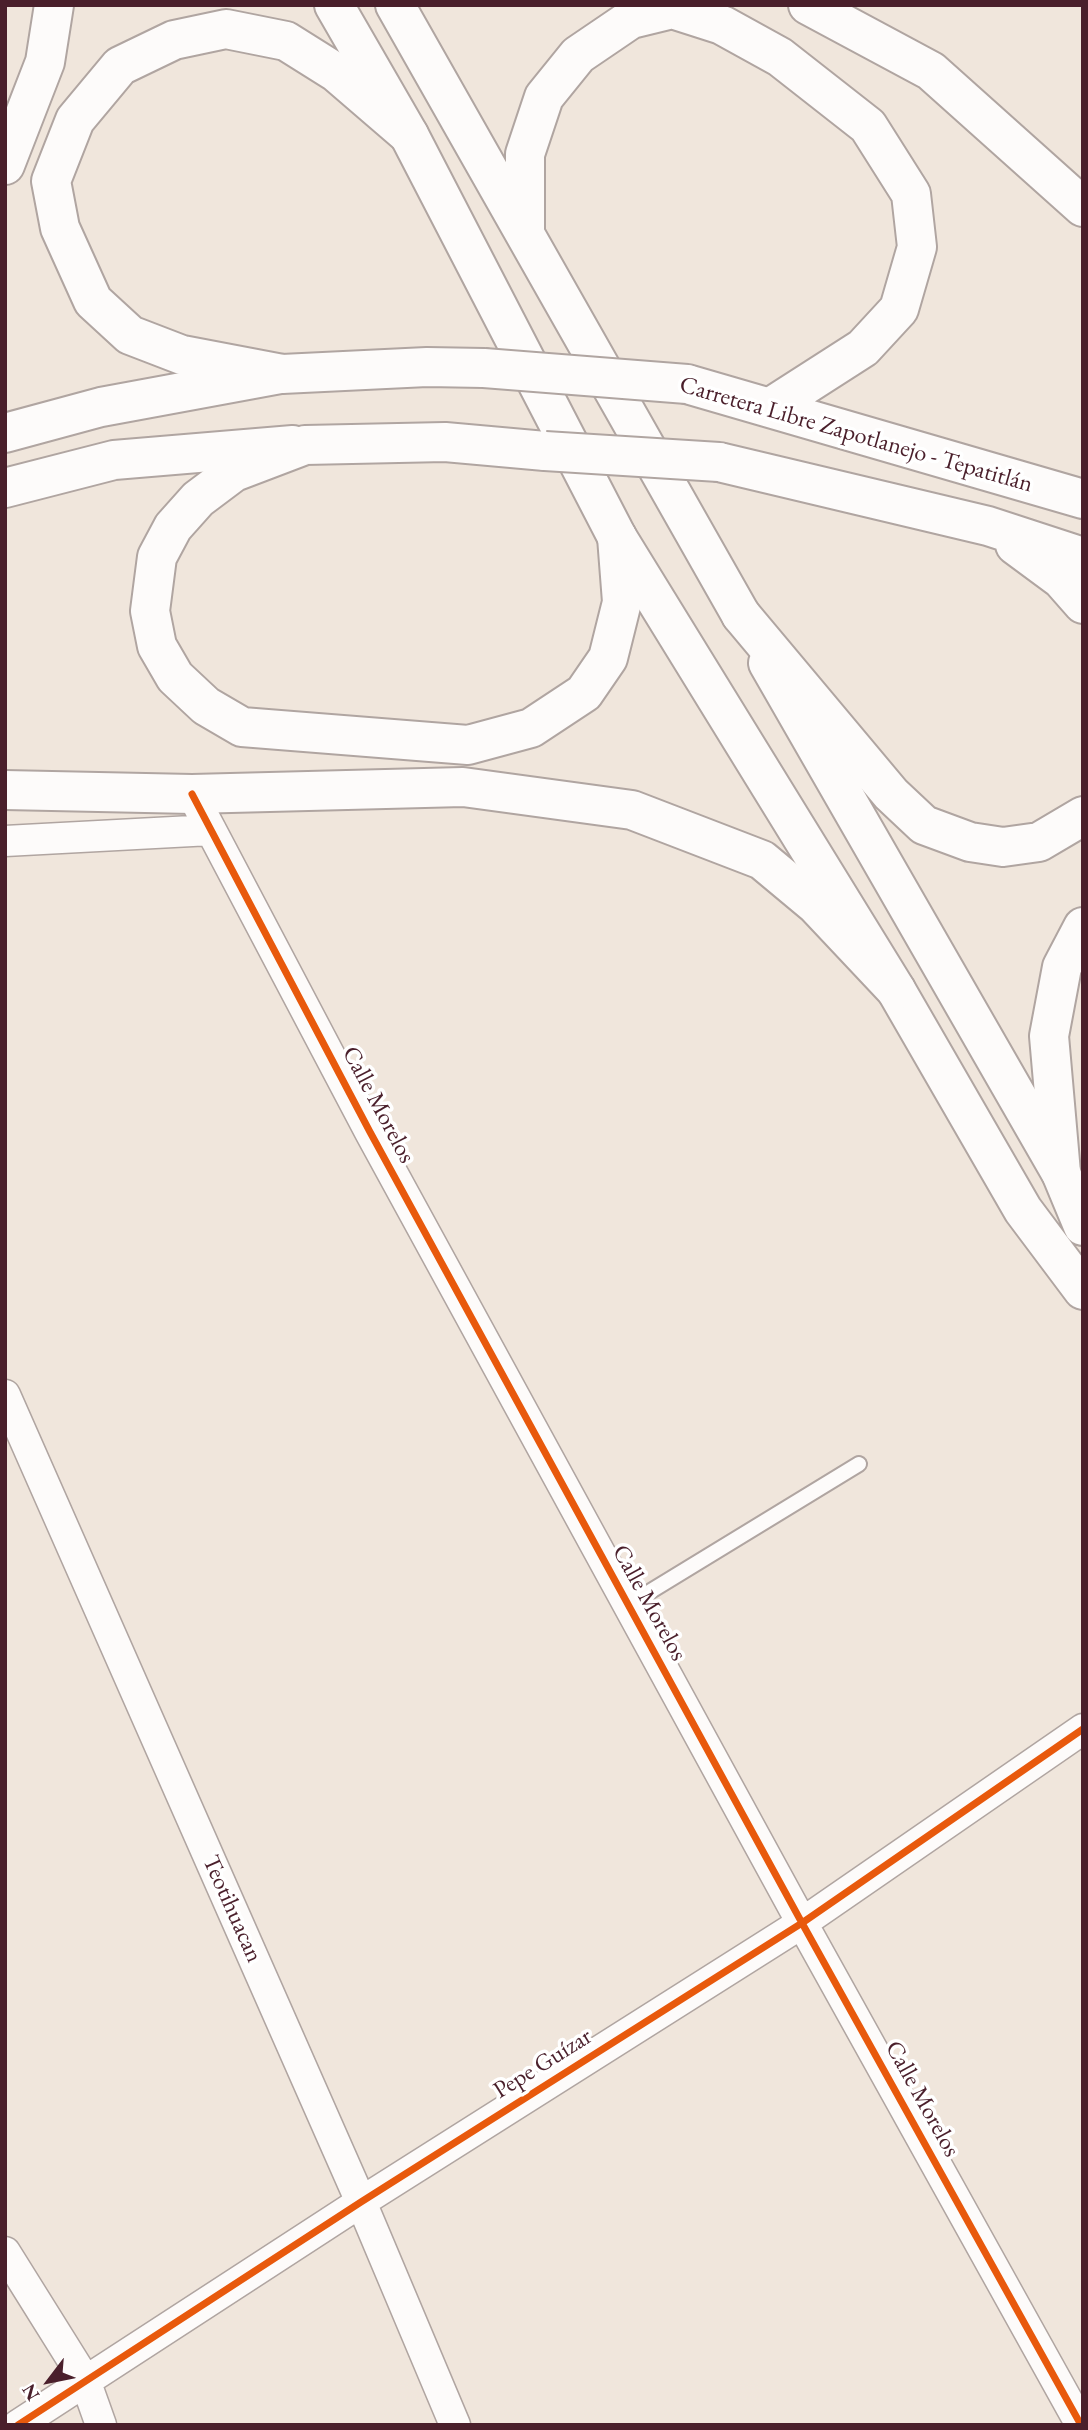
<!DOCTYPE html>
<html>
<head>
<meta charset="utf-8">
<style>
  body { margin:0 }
  #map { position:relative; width:1088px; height:2430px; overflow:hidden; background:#f0e6dc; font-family:"EB Garamond",serif }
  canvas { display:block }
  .frame { position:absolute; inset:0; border:7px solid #4a1f2b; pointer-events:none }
  .north { position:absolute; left:14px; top:2346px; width:70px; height:70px; -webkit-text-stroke:5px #fff; paint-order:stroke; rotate:238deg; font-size:19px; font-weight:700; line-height:28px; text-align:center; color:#4a1f2b }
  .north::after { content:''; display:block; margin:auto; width:24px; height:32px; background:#4a1f2b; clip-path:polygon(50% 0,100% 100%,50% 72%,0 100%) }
</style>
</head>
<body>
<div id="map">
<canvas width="1088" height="2430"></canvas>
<div class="frame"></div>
<div class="north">N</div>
</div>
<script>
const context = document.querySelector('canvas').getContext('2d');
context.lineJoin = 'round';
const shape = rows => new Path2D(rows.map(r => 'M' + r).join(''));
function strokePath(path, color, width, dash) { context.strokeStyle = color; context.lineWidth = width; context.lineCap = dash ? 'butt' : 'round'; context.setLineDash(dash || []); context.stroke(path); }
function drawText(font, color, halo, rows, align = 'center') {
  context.font = font + ' "EB Garamond",serif'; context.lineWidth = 7; context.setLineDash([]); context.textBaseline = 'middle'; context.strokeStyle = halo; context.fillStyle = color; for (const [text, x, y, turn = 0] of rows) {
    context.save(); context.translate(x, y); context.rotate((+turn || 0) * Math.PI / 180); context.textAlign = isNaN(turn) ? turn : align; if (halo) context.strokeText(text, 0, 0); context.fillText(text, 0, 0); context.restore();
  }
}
const lane = shape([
  [628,1605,859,1464]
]);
const street = shape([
  [192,794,370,1132,802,1923,1081,2425],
  [5,841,211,830],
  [5,1395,361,2202,455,2425],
  [5,2252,85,2380,101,2425],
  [18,2425,361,2202,802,1923,1083,1729]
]);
const secondary = shape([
  [617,537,896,990,1023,1210,1083,1290],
  [768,663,1061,1173,1083,1226]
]);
const primary = shape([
  [334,5,409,135,617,537],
  [395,5,741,615],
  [5,165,45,62,54,5],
  [5,433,101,407,280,374],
  [5,488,114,460,293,445],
  [5,790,192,794,463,787,632,810,762,860,816,905,896,990]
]);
const highway = shape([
  [808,5,931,71,1083,207],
  [409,135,337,73,286,41,226,29,174,40,120,66,75,120,51,181,60,228,93,301,130,335,182,355,282,374,427,367,484,368],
  [525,233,525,154,544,97,578,55,631,19,672,9,722,25,780,57,868,126,911,194,917,247,899,309,863,348,771,407],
  [687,384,1083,499],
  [545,451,445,442,305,445,234,472,198,499,173,527,157,557,150,611,157,646,175,677,206,706,242,727,468,745,531,728,584,693,608,658,622,602,617,537],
  [719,462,988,526,1083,557],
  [1015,545,1061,579,1083,604],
  [741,615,891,794,924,825,970,842,1003,847,1039,842,1083,816],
  [1061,1173,1049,1036,1062,967,1083,927]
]);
strokePath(lane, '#b0a5a1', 18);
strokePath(street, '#b0a5a1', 33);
strokePath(secondary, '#b0a5a1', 42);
strokePath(primary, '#b0a5a1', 42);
strokePath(highway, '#b0a5a1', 42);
strokePath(lane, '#fdfbfa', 14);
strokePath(street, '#fdfbfa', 30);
strokePath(secondary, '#fdfbfa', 38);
strokePath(primary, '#fdfbfa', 38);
strokePath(highway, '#fdfbfa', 38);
const highwayBridge = shape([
  [484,368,687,384],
  [545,451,719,462]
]);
strokePath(highwayBridge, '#b0a5a1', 42, []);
strokePath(highwayBridge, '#fdfbfa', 38);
strokePath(shape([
  [192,794,370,1132,802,1923,1081,2425],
  [18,2425,361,2202,802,1923,1083,1729]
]), '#e8590c', 7);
drawText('24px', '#4a1f2b', '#fff', [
  ["Carretera Libre Zapotlanejo - Tepatitlán",856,435,16],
  ["Calle Morelos",378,1105,62],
  ["Calle Morelos",649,1603,61],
  ["Teotihuacan",232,1909,66],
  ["Pepe Guízar",543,2064,-32],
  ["Calle Morelos",922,2099,61]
]);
</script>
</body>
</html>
